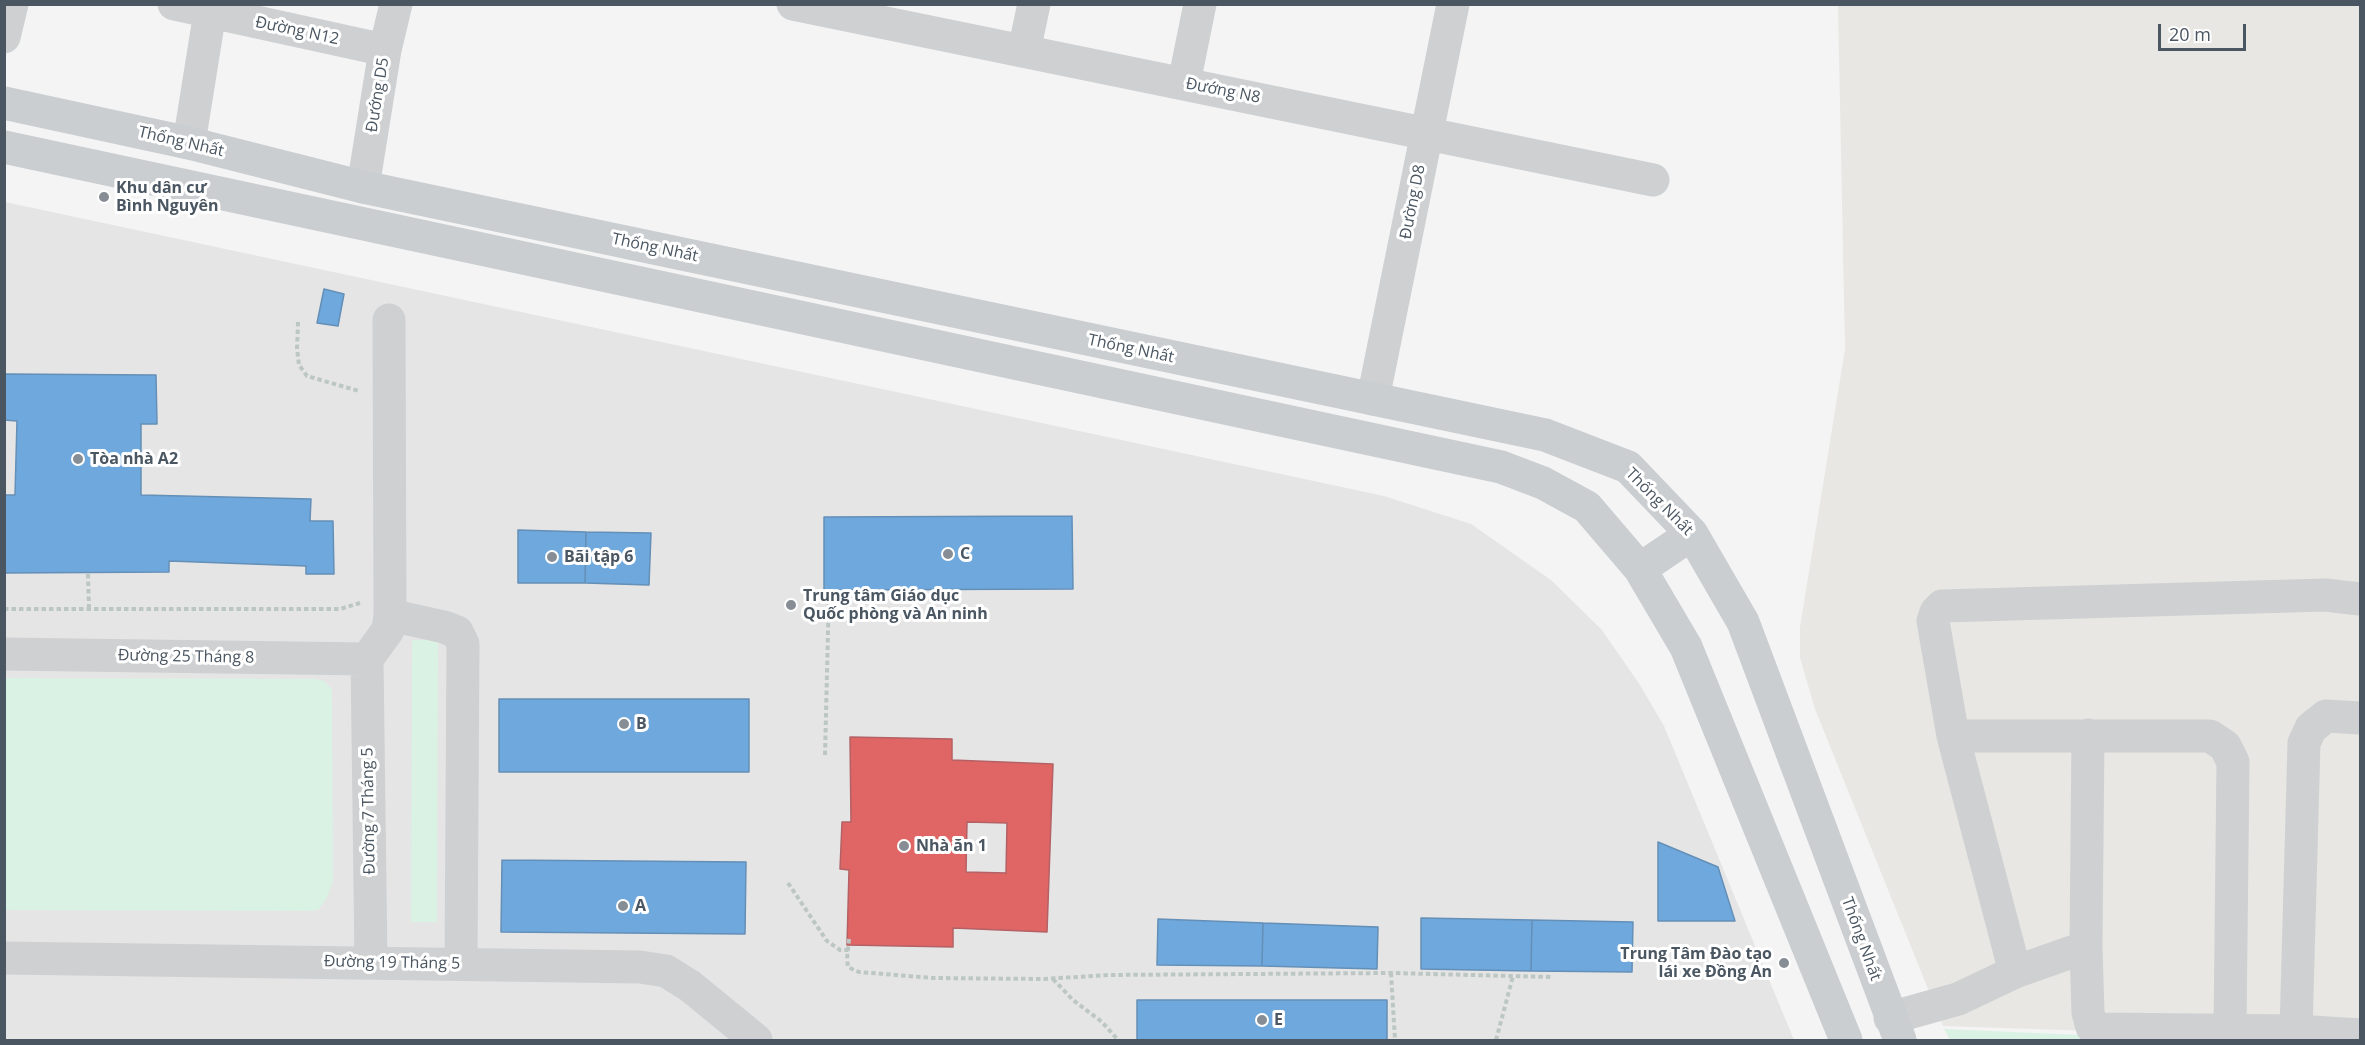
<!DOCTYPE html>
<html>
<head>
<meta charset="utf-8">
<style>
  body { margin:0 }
  #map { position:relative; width:2365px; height:1045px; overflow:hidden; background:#f4f4f4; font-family:"Open Sans",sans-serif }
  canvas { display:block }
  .frame { position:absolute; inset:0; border:6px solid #4a5661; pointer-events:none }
  .scale { position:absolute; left:2158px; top:24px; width:88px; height:27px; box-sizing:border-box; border:3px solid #4a5661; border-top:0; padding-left:8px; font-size:18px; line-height:21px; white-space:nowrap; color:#4a5661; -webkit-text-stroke:4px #fff; paint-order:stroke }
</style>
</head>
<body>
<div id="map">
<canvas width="2365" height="1045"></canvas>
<div class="frame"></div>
<div class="scale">20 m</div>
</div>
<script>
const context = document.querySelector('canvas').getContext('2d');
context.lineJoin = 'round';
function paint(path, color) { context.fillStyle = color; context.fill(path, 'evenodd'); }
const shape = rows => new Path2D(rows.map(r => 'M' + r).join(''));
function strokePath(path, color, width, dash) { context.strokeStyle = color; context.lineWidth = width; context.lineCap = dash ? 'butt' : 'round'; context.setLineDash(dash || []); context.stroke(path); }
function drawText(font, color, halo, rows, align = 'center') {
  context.font = font + ' "Open Sans",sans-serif'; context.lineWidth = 6; context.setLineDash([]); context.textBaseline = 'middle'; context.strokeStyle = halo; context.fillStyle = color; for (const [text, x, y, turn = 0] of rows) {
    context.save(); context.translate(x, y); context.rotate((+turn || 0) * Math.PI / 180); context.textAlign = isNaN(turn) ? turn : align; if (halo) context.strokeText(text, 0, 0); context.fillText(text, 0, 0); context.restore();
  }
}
paint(shape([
  [1838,5,2360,5,2360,1040,1943,1026,1815,709,1800,658,1800,627,1845,349]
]), '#e8e7e3');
paint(shape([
  [5,202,1384,496,1471,524,1551,580,1602,630,1640,685,1664,726,1794,1040,5,1040]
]), '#e6e5e6');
paint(shape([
  [412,640,438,640,437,922,411,922],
  [5,678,315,679,324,681,332,689,333,881,327,898,318,910,307,911,5,910],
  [1944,1029,2196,1040,1950,1040]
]), '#d9f2e3');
const shops = shape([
  [850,737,952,739,952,760,1053,764,1047,932,953,928,953,947,847,945,849,870,840,869,842,822,851,822,850,737],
  [967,822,1007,823,1006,873,966,872,967,822]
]);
paint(shops, '#e06666');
strokePath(shops, '#b36164', 1.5);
const schools = shape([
  [324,289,344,294,338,326,317,323,324,289],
  [4,374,156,375,157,424,141,424,141,495,311,499,310,521,333,521,334,574,306,574,306,566,169,561,169,572,4,573,4,495,15,495,17,421,4,420,4,374],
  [1072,516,1073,589,824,590,824,517,1072,516],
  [518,530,586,532,585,583,518,583,518,530],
  [586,532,651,533,649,585,585,583,586,532],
  [499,699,749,699,749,772,499,772,499,699],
  [1658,842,1718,867,1735,921,1658,921,1658,842],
  [502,860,746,862,745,934,501,932,502,860],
  [1421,918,1532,920,1531,971,1421,969,1421,918],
  [1158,919,1263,923,1262,966,1157,965,1158,919],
  [1532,920,1633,922,1632,972,1531,971,1532,920],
  [1263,923,1378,927,1377,969,1262,966,1263,923],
  [1137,1000,1387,1000,1387,1040,1137,1040,1137,1000]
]);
paint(schools, '#6fa8dc');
strokePath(schools, '#648fb7', 1.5);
strokePath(shape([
  [298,322,297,348,299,365,307,376,359,391],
  [88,574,89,609],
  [4,609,340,609,360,603],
  [825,755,829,590],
  [788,883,827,941,840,950,848,950],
  [849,939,847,959,848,967,852,969,859,972,933,978,1044,979,1108,975,1391,973,1552,977],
  [1391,973,1395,1040],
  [1053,979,1073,1000,1102,1022,1118,1040],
  [1496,1040,1513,976]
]), '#bcc7c4', 4, [4.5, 3]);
strokePath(shape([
  [174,4,385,50],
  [793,4,1653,180],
  [4,37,12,4],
  [1024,51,1034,4],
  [1184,83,1200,4],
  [189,143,210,12],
  [363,187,385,50,396,4],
  [1373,399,1453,4],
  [390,615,444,627,457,632,463,644,461,964],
  [4,654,367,659],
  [367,659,388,630,390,615,389,320],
  [367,659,371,962],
  [1953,736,2210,736,2225,746,2233,762,2230,1029],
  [2086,947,2088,1013,2092,1027,2102,1029,2296,1031,2304,743,2311,728,2326,716,2360,718],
  [4,958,640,967,666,971,690,986,756,1040],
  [2015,972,1953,736,1933,621,1936,612,1942,606,2325,595,2360,599],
  [1890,1018,1958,999,2015,972,2086,947,2088,735],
  [2296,1031,2360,1035]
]), '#ced0d2', 33);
strokePath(shape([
  [4,103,189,143,363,187,1545,435,1628,467,1692,534,1743,622,1900,1040],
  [4,147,1501,467,1543,483,1587,507,1640,569,1686,647,1846,1040],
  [1640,569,1692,534]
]), '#caced1', 33);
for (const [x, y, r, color] of [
  [104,197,6,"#868d94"],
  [78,459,6,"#868d94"],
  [948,554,6,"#868d94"],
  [552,557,6,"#868d94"],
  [791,605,6,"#868d94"],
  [624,724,6,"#868d94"],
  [904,846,6,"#868d94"],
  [623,906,6,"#868d94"],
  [1784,963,6,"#868d94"],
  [1262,1020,6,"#868d94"]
]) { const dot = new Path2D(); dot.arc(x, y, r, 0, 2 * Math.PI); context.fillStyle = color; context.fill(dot); strokePath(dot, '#fff', 2); }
drawText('16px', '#4a5661', '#fff', [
  ["Đường N12",297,31,12],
  ["Đướng N8",1223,91,11],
  ["Đướng D5",378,95,-81],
  ["Thống Nhất",181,142,13],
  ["Đường D8",1413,202,-79],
  ["Thống Nhất",655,248,12],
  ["Thống Nhất",1131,349,12],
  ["Thống Nhất",1659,502,45],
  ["Đường 25 Tháng 8",186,657,1],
  ["Đường 7 Tháng 5",369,811,-91],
  ["Thống Nhất",1861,939,70],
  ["Đường 19 Tháng 5",392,963,1]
]);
drawText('bold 16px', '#4a5661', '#fff', [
  ["Khu dân cư",116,188],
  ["Bình Nguyên",116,206],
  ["Tòa nhà A2",90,459],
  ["C",960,554],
  ["Bãi tập 6",564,557],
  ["Trung tâm Giáo dục",803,596],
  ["Quốc phòng và An ninh",803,614],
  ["B",636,724],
  ["Nhà ăn 1",916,846],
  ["A",635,906],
  ["Trung Tâm Đào tạo",1772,954,"right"],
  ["lái xe Đồng An",1772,972,"right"],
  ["E",1274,1020]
], 'left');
</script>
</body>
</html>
